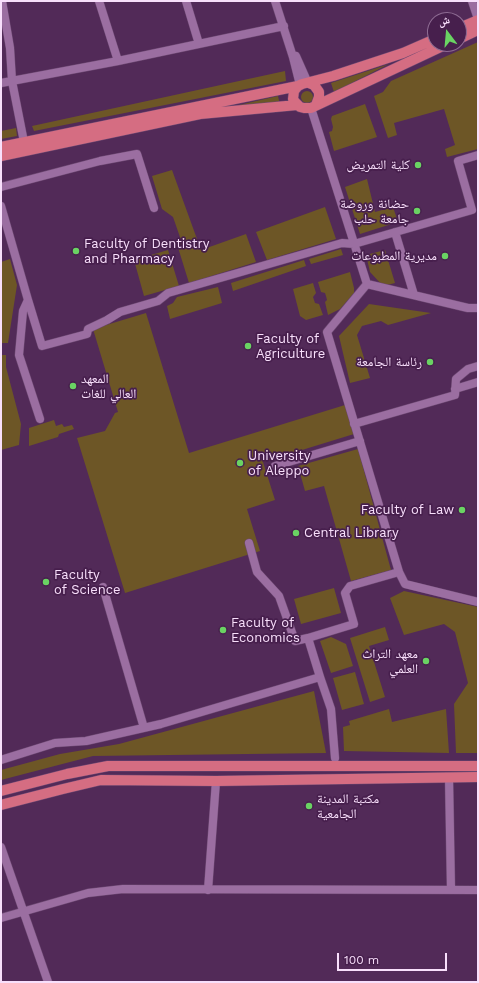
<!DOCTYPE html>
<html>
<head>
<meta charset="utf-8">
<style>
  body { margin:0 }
  #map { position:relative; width:479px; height:983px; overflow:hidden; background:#522a58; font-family:"Work Sans","Noto Naskh Arabic",sans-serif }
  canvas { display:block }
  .frame { position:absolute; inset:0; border:2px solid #f8dffb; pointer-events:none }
  .north { position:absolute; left:427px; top:12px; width:40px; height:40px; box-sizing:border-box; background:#471f4d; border:1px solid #8e6c93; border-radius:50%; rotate:344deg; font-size:11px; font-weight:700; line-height:16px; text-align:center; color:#f8dffb }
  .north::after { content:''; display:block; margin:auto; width:14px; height:18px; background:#6ad363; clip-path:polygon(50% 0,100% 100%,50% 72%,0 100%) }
  .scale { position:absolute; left:337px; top:953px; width:110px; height:18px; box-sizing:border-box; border:2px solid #f8dffb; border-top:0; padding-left:5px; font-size:12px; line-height:14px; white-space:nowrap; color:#f8dffb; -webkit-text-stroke:3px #471f4d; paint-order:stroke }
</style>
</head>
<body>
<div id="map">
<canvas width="479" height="983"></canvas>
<div class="frame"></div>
<div class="north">ش</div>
<div class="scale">100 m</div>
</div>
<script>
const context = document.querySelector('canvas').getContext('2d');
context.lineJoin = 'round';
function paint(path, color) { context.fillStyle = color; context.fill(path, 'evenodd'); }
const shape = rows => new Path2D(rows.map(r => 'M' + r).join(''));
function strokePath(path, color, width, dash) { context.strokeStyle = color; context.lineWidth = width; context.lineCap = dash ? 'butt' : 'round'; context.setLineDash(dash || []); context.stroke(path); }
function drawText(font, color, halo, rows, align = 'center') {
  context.font = font + ' "Work Sans","Noto Naskh Arabic",sans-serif'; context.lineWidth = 3.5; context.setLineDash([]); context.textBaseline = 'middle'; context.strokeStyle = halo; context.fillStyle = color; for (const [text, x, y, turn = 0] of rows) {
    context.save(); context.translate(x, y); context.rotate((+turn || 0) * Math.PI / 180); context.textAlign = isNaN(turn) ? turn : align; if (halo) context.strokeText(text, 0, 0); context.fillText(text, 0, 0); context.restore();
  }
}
paint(shape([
  [478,42,478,149,447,157,445,149,455,145,444,109,394,123,397,135,388,138,374,96,383,92,391,81],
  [389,64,334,92,331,83],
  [285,71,286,81,34,131,32,126],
  '301 97a6 6 0 1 1 12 0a6 6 0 1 1-12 0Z',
  [278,96,280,105,239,105],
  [365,104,377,137,334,151,329,132,332,131,333,127,331,119,332,116],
  [16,128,17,136,1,139,1,131],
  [172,170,201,250,246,234,256,262,189,283,176,241,181,240,173,217,162,209,152,176],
  [367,179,375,212,393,207,398,222,360,234,345,187],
  [325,207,336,239,267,260,256,232],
  [341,249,343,255,311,264,309,259],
  [168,250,179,286,144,296,134,260],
  [385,250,395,283,383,286,370,272,366,255],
  [10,259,17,285,8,343,2,343,1,338,1,262],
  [304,260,306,266,233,291,231,283],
  [350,272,354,288,354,293,340,309,328,315,325,302,327,300,326,296,325,293,321,292,318,282],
  [313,283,316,293,313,297,315,303,319,304,323,315,306,320,300,316,293,289],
  [218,287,222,303,170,319,167,306,173,303,177,297],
  [369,304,431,313,388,325,381,321,362,326,357,335,370,378,350,383,339,336],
  [146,313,189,453,345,405,354,434,263,462,275,500,247,509,260,551,125,593,77,438,105,431,115,413,118,412,93,329],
  [1,355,6,355,6,367,21,424,19,445,1,450],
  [54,420,56,426,62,424,64,427,72,425,74,429,59,434,58,437,29,446,29,428],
  [358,449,391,570,351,581,324,486,305,491,298,466],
  [334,588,341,613,301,624,294,599],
  [404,591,478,607,478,753,456,753,454,704,468,683,455,632,444,624,404,635,390,598],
  [385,627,389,640,369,646,385,697,370,702,350,638],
  [331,637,346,644,353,666,331,673,320,641],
  [355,672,364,704,342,710,333,678],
  [314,691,326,753,93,756,1,780,1,770,60,754,119,744],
  [389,709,392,722,446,709,449,753,344,751,343,727,350,725,349,721]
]), '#6d5626');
const minor = shape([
  [2,1,10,48,12,81,24,142],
  [99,1,118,61],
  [186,1,199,44],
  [275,1,293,57,300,85],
  [472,1,478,19],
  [296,56,308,83],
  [1,83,118,61,284,26],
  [311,108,367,284,327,332,399,572,350,586,345,593,354,624,308,638,320,677],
  [1,187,100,161,137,154,154,208],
  [1,206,28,300,23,311,19,355,40,419],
  [395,232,414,295],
  [367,284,468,308,478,308],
  [28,300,42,346,87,334,88,329,107,320,120,312,158,301,168,293,342,243,354,244,472,210,458,161,478,155],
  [455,389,478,382],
  [354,424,455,395,456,379,468,369,478,366],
  [275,466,360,441],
  [249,543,257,572,279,596,295,641,308,638],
  [399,572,405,584,478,602],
  [103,587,144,728],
  [1,760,55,743,86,741,161,724,320,677,331,709,335,758],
  [449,777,451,890],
  [1,847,48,982],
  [208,890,216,781],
  [1,918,88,893,123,889,478,890]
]);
const major = shape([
  [459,28,478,20],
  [459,39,478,30],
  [309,83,314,85,319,92,319,97,316,105],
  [298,86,294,91,293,99,295,102,300,107,304,108,311,108,447,44],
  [1,147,298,86,302,84,333,76,403,53,435,39],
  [1,156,200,114,297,105],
  [1,791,67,774,108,766,478,766],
  [1,805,63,789,101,780,216,781,478,777]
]);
strokePath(minor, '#6d4972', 9);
strokePath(major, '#6d4972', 11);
strokePath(minor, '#9b6ea1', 8);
strokePath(major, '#d56d82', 10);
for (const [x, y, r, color] of [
  [418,165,4,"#6ad363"],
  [417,211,4,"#6ad363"],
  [76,251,4,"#6ad363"],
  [445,256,4,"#6ad363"],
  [248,346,4,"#6ad363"],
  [430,362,4,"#6ad363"],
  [73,386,4,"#6ad363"],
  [240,463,4,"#6ad363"],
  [462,510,4,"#6ad363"],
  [296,533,4,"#6ad363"],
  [46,582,4,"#6ad363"],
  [223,630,4,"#6ad363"],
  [426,661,4,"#6ad363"],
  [309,806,4,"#6ad363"]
]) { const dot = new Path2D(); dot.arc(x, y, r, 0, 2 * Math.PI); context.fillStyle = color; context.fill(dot); strokePath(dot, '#471f4d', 1.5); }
drawText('13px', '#f8dffb', '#471f4d', [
  ["كلية التمريض",410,165,"right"],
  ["حضانة وروضة",409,204,"right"],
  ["جامعة حلب",409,219,"right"],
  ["Faculty of Dentistry",84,244],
  ["and Pharmacy",84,259],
  ["مديرية المطبوعات",437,256,"right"],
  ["Faculty of",256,339],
  ["Agriculture",256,354],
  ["رئاسة الجامعة",422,362,"right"],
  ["المعهد",81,379],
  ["العالي للغات",81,394],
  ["University",248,456],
  ["of Aleppo",248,471],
  ["Faculty of Law",454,510,"right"],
  ["Central Library",304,533],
  ["Faculty",54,575],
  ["of Science",54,590],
  ["Faculty of",231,623],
  ["Economics",231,638],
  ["معهد التراث",418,654,"right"],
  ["العلمي",418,669,"right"],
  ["مكتبة المدينة",317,799],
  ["الجامعية",317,814]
], 'left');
</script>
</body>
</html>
